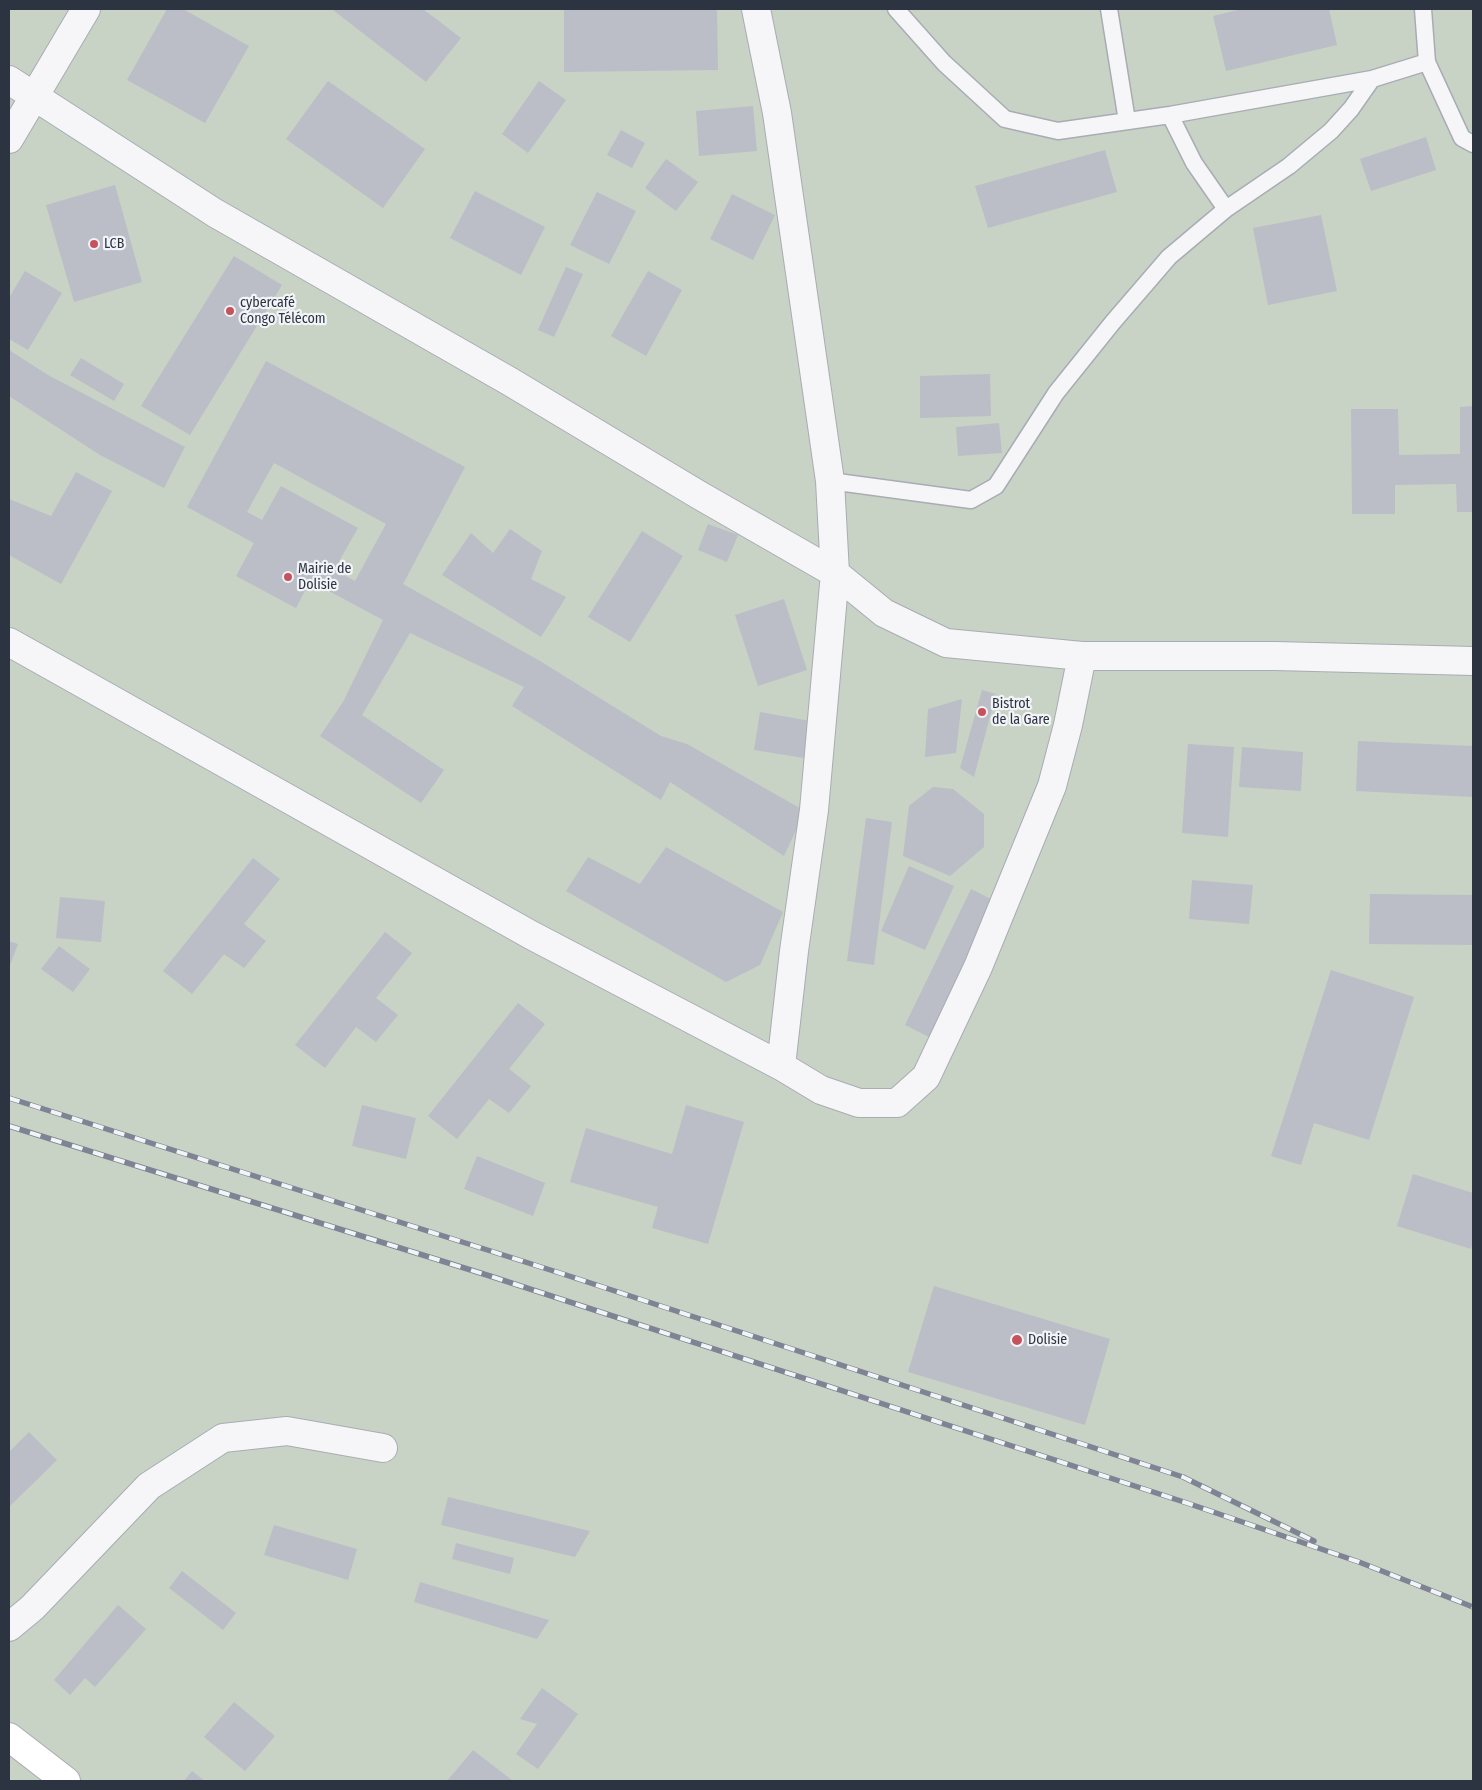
<!DOCTYPE html>
<html>
<head>
<meta charset="utf-8">
<style>
  body { margin:0 }
  #map { position:relative; width:1482px; height:1790px; overflow:hidden; background:#e3e5ea; font-family:"Fira Sans Condensed",sans-serif }
  canvas { display:block }
  .frame { position:absolute; inset:0; border:10px solid #2c3341; pointer-events:none }
</style>
</head>
<body>
<div id="map">
<canvas width="1482" height="1790"></canvas>
<div class="frame"></div>
</div>
<script>
const context = document.querySelector('canvas').getContext('2d');
context.lineJoin = 'round';
function paint(path, color) { context.fillStyle = color; context.fill(path, 'evenodd'); }
const shape = rows => new Path2D(rows.map(r => 'M' + r).join(''));
function strokePath(path, color, width, dash) { context.strokeStyle = color; context.lineWidth = width; context.lineCap = dash ? 'butt' : 'round'; context.setLineDash(dash || []); context.stroke(path); }
function drawText(font, color, halo, rows, align = 'center') {
  context.font = font + ' "Fira Sans Condensed",sans-serif'; context.lineWidth = 4.5; context.setLineDash([]); context.textBaseline = 'middle'; context.strokeStyle = halo; context.fillStyle = color; for (const [text, x, y, turn = 0] of rows) {
    context.save(); context.translate(x, y); context.rotate((+turn || 0) * Math.PI / 180); context.textAlign = isNaN(turn) ? turn : align; if (halo) context.strokeText(text, 0, 0); context.fillText(text, 0, 0); context.restore();
  }
}
paint(shape([
  [9,9,1473,9,1473,1781,9,1781]
]), '#c8d3c5');
paint(shape([
  [167,9,183,9,249,46,205,123,127,80],
  [334,9,423,9,461,38,426,82,333,10],
  [564,9,717,9,718,70,564,72],
  [1242,9,1329,9,1337,45,1226,71,1213,16],
  [328,81,425,149,383,208,286,139],
  [539,81,566,100,528,153,502,134],
  [753,106,757,151,699,156,696,111],
  [621,130,645,143,632,168,607,155],
  [1426,137,1436,170,1371,191,1360,159],
  [1105,150,1117,192,988,228,975,186],
  [666,159,698,182,676,211,645,188],
  [115,185,142,282,74,302,46,205],
  [475,191,545,227,521,275,450,238],
  [597,192,636,211,609,264,570,245],
  [732,194,775,215,753,260,710,239],
  [1321,215,1337,291,1268,305,1253,228],
  [234,256,282,285,190,435,141,406],
  [566,267,583,274,554,337,538,330],
  [25,271,62,293,28,350,9,339,9,298],
  [648,271,682,290,646,356,611,336],
  [9,350,48,375,185,447,164,488,100,455,9,396],
  [81,358,124,384,114,401,70,375],
  [266,361,465,467,403,584,540,661,661,736,687,744,805,811,784,856,670,782,661,800,512,706,524,687,410,633,362,715,444,770,421,803,320,736,343,702,383,620,310,581,296,608,236,576,254,543,187,507],
  [274,463,386,524,355,581,334,570,358,528,281,486,262,520,247,512],
  [990,374,991,416,920,418,920,376],
  [1473,406,1473,512,1457,512,1456,484,1395,485,1395,514,1352,514,1351,409,1398,409,1399,455,1460,454,1460,407],
  [999,423,1002,453,958,456,956,427],
  [76,472,112,491,61,584,9,555,9,499,51,516],
  [708,524,738,535,727,562,698,550],
  [510,529,542,551,531,579,566,597,541,637,442,575,471,533,493,553],
  [642,531,683,556,630,642,588,617],
  [784,599,807,670,758,686,735,615],
  [982,690,996,694,974,777,960,768],
  [962,699,956,753,925,757,928,709],
  [760,712,816,722,810,759,754,750],
  [1358,741,1473,746,1473,797,1356,791],
  [1188,744,1234,747,1228,837,1182,833],
  [1242,747,1303,752,1301,791,1239,787],
  [933,787,953,789,984,814,984,847,950,876,903,856,909,806],
  [866,818,892,822,874,965,847,961],
  [666,847,783,912,760,965,726,982,566,891,588,857,640,884],
  [253,858,280,879,244,924,266,941,244,968,224,954,192,994,163,971],
  [909,866,954,886,925,950,881,931],
  [1192,880,1253,885,1249,924,1189,919],
  [971,889,997,902,931,1038,905,1025],
  [1370,894,1473,895,1473,945,1369,944],
  [60,897,105,901,101,942,56,938],
  [385,932,412,953,376,998,398,1015,376,1042,356,1027,325,1068,295,1045],
  [9,941,18,944,9,968],
  [59,946,90,969,73,992,41,969],
  [1331,970,1414,997,1369,1140,1314,1123,1301,1165,1271,1156],
  [518,1003,545,1024,509,1069,531,1086,509,1113,489,1099,457,1139,428,1116],
  [362,1105,416,1118,406,1159,352,1146],
  [686,1105,744,1122,708,1244,652,1228,658,1207,570,1182,586,1128,672,1154],
  [477,1156,545,1183,533,1216,464,1189],
  [1413,1174,1473,1193,1473,1241,1471,1249,1397,1226],
  [934,1286,1110,1339,1085,1425,908,1372],
  [29,1432,57,1460,9,1507,9,1452],
  [448,1497,590,1531,575,1557,441,1525],
  [274,1525,357,1549,348,1580,264,1555],
  [456,1543,514,1558,510,1574,452,1559],
  [182,1571,236,1613,223,1630,169,1588],
  [420,1582,549,1620,537,1639,414,1602],
  [118,1605,146,1629,95,1687,85,1678,70,1695,54,1680],
  [542,1688,578,1714,538,1769,516,1754,537,1724,520,1719],
  [234,1702,275,1736,245,1771,204,1737],
  [473,1750,513,1781,447,1781],
  [192,1771,205,1781,184,1781]
]), '#bbbec6');
const lane = shape([
  [896,9,944,63,1005,119,1058,131,1170,115,1372,79,1427,62],
  [1109,9,1127,121],
  [1423,9,1427,62,1462,138,1473,144],
  [1170,115,1194,163,1226,209,1289,166,1331,131,1351,109,1372,79],
  [830,481,971,500,996,486,1056,393,1113,322,1169,257,1226,209]
]);
const street = shape([
  [756,9,777,113,830,481,835,573,814,810,794,951,781,1066],
  [9,80,215,213,509,381,699,495,835,573,884,613,946,643,1082,656,1275,656,1473,661],
  [9,139,86,9],
  [9,642,531,935,781,1066,821,1090,859,1103,897,1103,926,1077,978,967,1052,786,1068,725,1082,656],
  [9,1627,32,1608,149,1486,223,1438,287,1431,383,1448]
]);
const secondary = shape([
  [9,1737,66,1781]
]);
strokePath(lane, '#a8acb4', 19);
strokePath(street, '#a8acb4', 30);
strokePath(secondary, '#a8acb4', 30);
strokePath(lane, '#f6f6f9', 16);
strokePath(street, '#f6f6f9', 28);
strokePath(secondary, '#fff', 28);
const rail = shape([
  [9,1098,563,1274,1183,1477,1314,1541],
  [9,1126,490,1276,1187,1503,1359,1562,1473,1607]
]);
strokePath(rail, '#7e8493', 5.5);
strokePath(rail, '#f3f4f7', 4, [11]);
for (const [x, y, r, color] of [
  [94,244,5,"#c5535e"],
  [230,311,5,"#c5535e"],
  [288,577,5,"#c5535e"],
  [982,712,5,"#c5535e"],
  [1017,1340,6,"#c5535e"]
]) { const dot = new Path2D(); dot.arc(x, y, r, 0, 2 * Math.PI); context.fillStyle = color; context.fill(dot); strokePath(dot, '#f3f4f7', 2); }
drawText('14px', '#2c3341', '#f3f4f7', [
  ["LCB",104,244],
  ["cybercafé",240,303],
  ["Congo Télécom",240,319],
  ["Mairie de",298,569],
  ["Dolisie",298,585],
  ["Bistrot",992,704],
  ["de la Gare",992,720],
  ["Dolisie",1028,1340]
], 'left');
</script>
</body>
</html>
